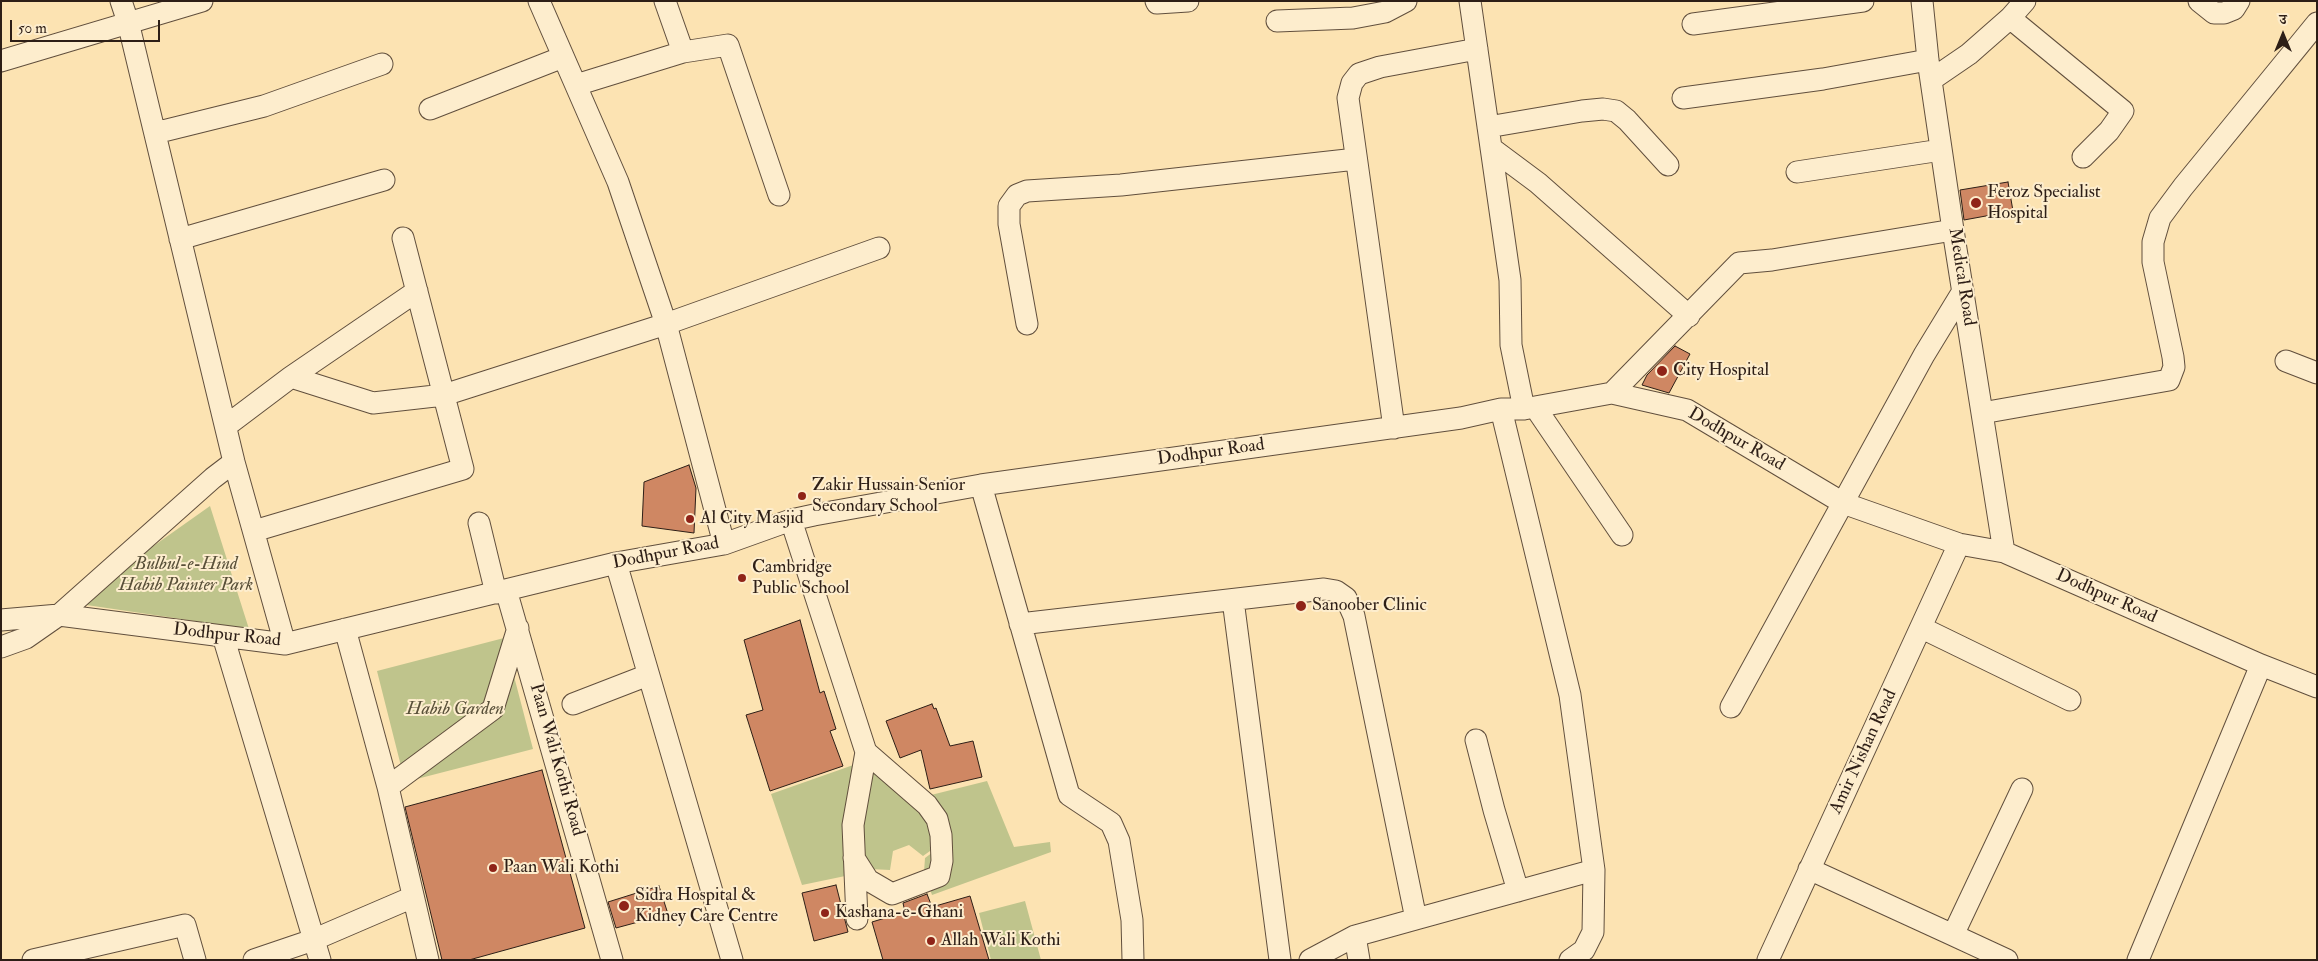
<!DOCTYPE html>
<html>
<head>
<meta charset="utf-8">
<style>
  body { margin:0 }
  #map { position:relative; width:2318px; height:961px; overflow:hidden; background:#fce3b2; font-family:"IM FELL Double Pica","Noto Serif Devanagari",serif }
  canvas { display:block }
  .frame { position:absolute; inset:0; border:2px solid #2d1e16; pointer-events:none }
  .north { position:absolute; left:2258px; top:10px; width:50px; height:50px; -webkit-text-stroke:4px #fdedcd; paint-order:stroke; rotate:0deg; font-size:14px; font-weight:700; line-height:20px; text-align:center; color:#2d1e16 }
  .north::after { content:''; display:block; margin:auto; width:18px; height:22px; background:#2d1e16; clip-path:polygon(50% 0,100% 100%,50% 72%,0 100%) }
  .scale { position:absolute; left:10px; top:20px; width:150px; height:22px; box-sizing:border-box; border:2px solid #2d1e16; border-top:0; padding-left:6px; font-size:15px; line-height:18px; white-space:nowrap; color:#2d1e16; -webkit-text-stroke:4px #fdedcd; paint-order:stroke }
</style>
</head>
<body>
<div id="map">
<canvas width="2318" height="961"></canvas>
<div class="frame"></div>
<div class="north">उ</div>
<div class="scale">50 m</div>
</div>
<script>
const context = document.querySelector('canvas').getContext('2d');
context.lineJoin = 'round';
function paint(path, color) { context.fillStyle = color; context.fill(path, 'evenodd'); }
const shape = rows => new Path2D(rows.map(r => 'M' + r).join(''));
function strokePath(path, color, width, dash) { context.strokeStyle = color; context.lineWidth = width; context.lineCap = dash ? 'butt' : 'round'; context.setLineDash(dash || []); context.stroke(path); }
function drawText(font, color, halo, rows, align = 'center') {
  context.font = font + ' "IM FELL Double Pica",serif'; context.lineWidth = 4; context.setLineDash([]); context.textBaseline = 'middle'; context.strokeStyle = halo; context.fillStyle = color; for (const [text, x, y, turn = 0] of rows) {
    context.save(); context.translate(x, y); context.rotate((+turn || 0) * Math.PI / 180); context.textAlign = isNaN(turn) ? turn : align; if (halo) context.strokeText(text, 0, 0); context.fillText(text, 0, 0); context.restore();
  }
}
paint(shape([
  [210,506,249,629,73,603],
  [504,638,533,749,405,782,377,671],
  [859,763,850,875,802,885,771,794],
  [872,763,921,803,937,846,923,856,909,845,893,851,890,870,870,869,860,853],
  [987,781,1014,847,1050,842,1051,852,932,895,924,872,925,858,937,849,931,795],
  [1025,901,1041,960,991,960,979,913]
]), '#bfc48c');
const building = shape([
  [2008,182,2013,211,1964,220,1960,190,2008,182],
  [1675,346,1690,354,1669,393,1642,385,1647,375,1675,346],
  [689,465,696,488,694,533,642,526,644,482,689,465],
  [800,620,820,693,824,691,836,729,830,731,843,766,770,791,746,715,763,710,744,640,800,620],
  [932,704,934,709,936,708,950,746,973,741,982,777,930,789,921,750,900,758,886,721,932,704],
  [542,770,585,928,469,960,442,960,405,807,542,770],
  [836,885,848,932,814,941,802,893,836,885],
  [659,886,668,914,616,928,608,902,659,886],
  [927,894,932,907,970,896,989,960,883,960,872,922,905,912,903,903,927,894]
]);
paint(building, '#cf8763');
strokePath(building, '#2d1e16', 1);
const minor = shape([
  [121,1,128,22,234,462,285,644],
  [539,1,618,182,666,324,724,544],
  [665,1,683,52],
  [1156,1,1157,3,1188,1],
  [1470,1,1510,280,1511,345,1524,409],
  [1922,1,1928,60,1953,230,2004,552],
  [2199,1,2214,13,2224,13,2234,9,2239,1],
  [2010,18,2123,111,2109,131,2083,157],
  [1277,21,1353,18,1385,12,1406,1],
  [1693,24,1863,1],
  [1,61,202,1],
  [1931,80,1969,54,2010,18,2025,1],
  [576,85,683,52,728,45,779,195],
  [1683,98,1823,79,1928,60],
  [430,109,563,57],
  [1488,127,1582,111,1603,109,1616,111,1627,120,1668,165],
  [155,133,264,106,382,64],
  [1491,148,1538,183,1689,316],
  [1797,172,1941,150],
  [180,239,384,180],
  [1027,324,1009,224,1009,206,1017,195,1027,191,1121,185,1356,159],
  [2286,361,2317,373],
  [291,377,373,403,444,395,666,324,879,248],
  [1612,393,1739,263,1772,260,1953,230],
  [1535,407,1622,535],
  [1501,409,1570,695,1594,870,1593,932,1584,950,1570,960],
  [1982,413,2169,380,2174,367,2173,357,2153,262,2153,242,2160,218,2183,187,2317,23],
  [226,426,291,377,417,291],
  [1394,428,1348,98,1352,83,1359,74,1380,67,1477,49],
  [981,485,1069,795,1111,823,1119,841,1132,920,1133,960],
  [791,520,866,752,853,825,857,919],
  [479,523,496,593],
  [254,531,463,469,403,238],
  [616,563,732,960],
  [506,590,612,960],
  [1233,600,1280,960],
  [1,620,59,615,285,644,616,563,724,544,791,520,814,515,981,485,1461,418,1501,409,1524,409,1612,393,1687,410,1843,503,1959,544,2004,552,2261,665,2317,687],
  [1020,624,1324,589,1336,591,1346,598,1354,616,1416,919,1355,936,1310,960],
  [1922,628,2070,700],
  [345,629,388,787],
  [223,636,320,960],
  [1,647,26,638,59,615,213,478,234,462],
  [573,704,648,675],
  [1731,707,1924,355,1963,291],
  [1476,740,1494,810,1518,891],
  [854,858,868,880,892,894,939,876,942,861,941,835,937,819,927,805,866,752],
  [1809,869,1953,935,2022,789],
  [1416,919,1594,870],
  [1953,935,2007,960],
  [1355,936,1359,960],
  [33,960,185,925,195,960],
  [254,960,313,940,413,897],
  [428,960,388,787,493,709,518,628],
  [1768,960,1959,544],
  [2138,960,2261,665]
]);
strokePath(minor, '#614f3d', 23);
strokePath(minor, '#fdedcd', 21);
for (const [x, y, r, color] of [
  [1976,203,6,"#8f2418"],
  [1662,371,6,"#8f2418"],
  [802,496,5,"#8f2418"],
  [690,519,5,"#8f2418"],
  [742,578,5,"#8f2418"],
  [1301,606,6,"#8f2418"],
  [493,868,5,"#8f2418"],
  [624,906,6,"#8f2418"],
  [825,913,5,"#8f2418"],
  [931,941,5,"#8f2418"]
]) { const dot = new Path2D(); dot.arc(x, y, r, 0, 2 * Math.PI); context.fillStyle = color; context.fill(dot); strokePath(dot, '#fdedcd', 2); }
drawText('18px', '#2d1e16', '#fdedcd', [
  ["Feroz Specialist",1987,193],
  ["Hospital",1987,214],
  ["City Hospital",1673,371],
  ["Zakir Hussain Senior",812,486],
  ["Secondary School",812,507],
  ["Al City Masjid",700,519],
  ["Cambridge",752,568],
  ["Public School",752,589],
  ["Sanoober Clinic",1312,606],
  ["Paan Wali Kothi",503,868],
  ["Sidra Hospital &",635,896],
  ["Kidney Care Centre",635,917],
  ["Kashana-e-Ghani",835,913],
  ["Allah Wali Kothi",941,941]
], 'left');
drawText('18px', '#2d1e16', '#fdedcd', [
  ["Medical Road",1961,277,81],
  ["Dodhpur Road",1736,440,30],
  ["Dodhpur Road",1211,453,-8],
  ["Dodhpur Road",666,554,-11],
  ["Dodhpur Road",2106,597,24],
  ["Dodhpur Road",227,636,6],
  ["Amir Nishan Road",1864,752,-65],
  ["Paan Wali Kothi Road",556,760,74]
]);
drawText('italic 18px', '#595039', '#fdedcd', [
  ["Bulbul-e-Hind",186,565],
  ["Habib Painter Park",186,586],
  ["Habib Garden",455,710]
]);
</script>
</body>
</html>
